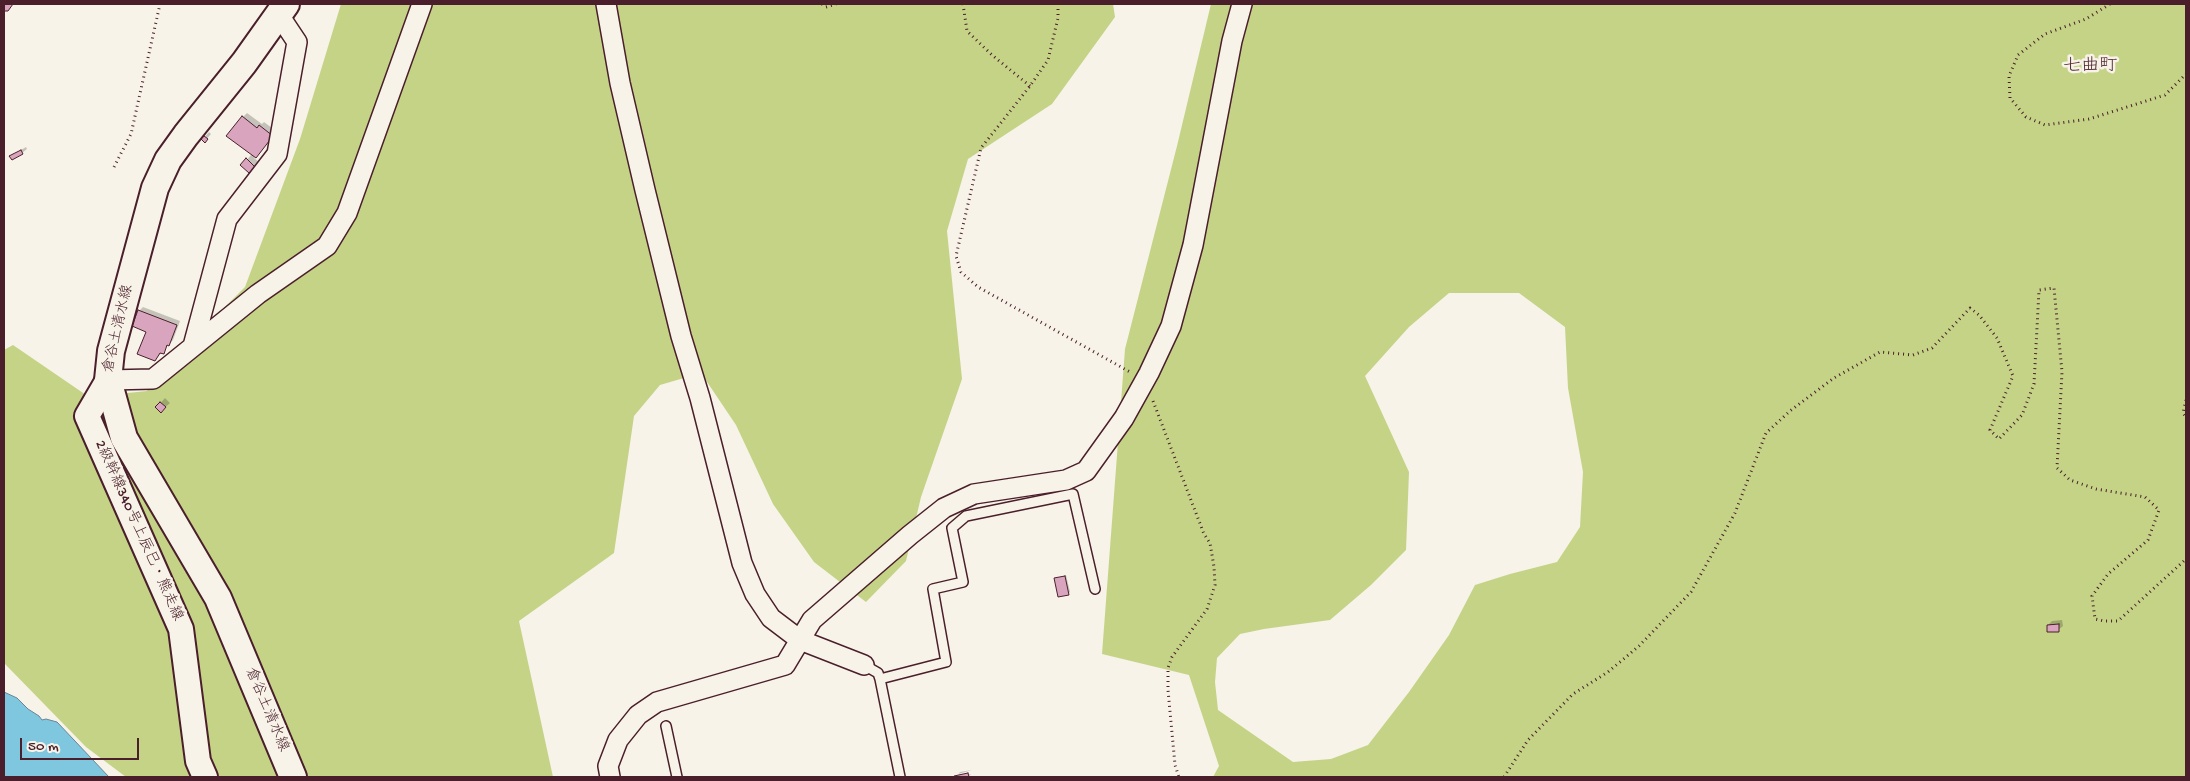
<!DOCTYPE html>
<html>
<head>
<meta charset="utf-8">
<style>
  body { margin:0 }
  #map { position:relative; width:2190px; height:781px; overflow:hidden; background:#f7f3e8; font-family:"Gochi Hand",sans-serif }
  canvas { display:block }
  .frame { position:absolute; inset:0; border:5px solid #4a1f2b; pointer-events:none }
  .scale { position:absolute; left:20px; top:738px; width:119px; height:22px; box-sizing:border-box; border:2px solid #4a1f2b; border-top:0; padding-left:6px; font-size:15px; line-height:18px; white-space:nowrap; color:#4a1f2b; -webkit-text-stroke:4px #f7f3e8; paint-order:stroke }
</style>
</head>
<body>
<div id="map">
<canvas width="2190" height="781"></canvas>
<div class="frame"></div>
<div class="scale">50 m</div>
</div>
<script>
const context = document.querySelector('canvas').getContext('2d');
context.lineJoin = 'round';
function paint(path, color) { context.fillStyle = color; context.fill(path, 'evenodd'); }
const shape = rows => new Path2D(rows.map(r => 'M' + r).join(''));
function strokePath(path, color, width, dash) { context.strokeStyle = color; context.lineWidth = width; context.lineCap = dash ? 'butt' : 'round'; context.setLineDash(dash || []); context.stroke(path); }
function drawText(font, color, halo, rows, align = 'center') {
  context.font = font + ' "Gochi Hand","Klee One",sans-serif'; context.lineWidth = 5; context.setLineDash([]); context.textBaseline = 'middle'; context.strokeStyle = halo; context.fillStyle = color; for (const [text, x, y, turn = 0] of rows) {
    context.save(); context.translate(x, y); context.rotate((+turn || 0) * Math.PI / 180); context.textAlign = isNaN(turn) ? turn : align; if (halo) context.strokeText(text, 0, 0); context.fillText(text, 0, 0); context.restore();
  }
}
paint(shape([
  [341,4,1113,4,1115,17,1052,104,968,159,947,231,962,379,921,497,906,561,866,602,814,562,773,504,736,425,701,373,660,385,634,416,614,553,519,621,553,777,126,777,86,747,4,663,4,350,13,345,89,397,147,391,153,379,245,287,300,139],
  [1211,4,2186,4,2186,777,1213,777,1219,766,1189,675,1102,654,1125,349,1177,146],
  [1449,293,1519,293,1565,327,1568,388,1583,472,1580,527,1557,562,1510,574,1475,585,1449,635,1409,692,1368,745,1331,759,1293,762,1218,710,1215,682,1217,658,1240,634,1264,629,1330,620,1371,585,1406,550,1409,472,1365,376,1409,327]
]), '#c5d387');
const water = shape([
  [4,692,17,698,28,709,39,716,42,720,46,719,57,722,109,777,4,777,4,692]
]);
paint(water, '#7ec7df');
strokePath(water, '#698497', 1);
paint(shape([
  [247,113,262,124,264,122,276,131,254,158,259,162,249,172,242,165,252,154,243,117],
  [209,132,211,134,205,141,203,139],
  [26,147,27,149,22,153,11,156],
  [143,307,180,321,173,340,155,360,148,331,139,311],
  [165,398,170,403,161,411,157,407],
  [1066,575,1070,592,1068,594,1055,579],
  [2062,620,2063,626,2058,630,2048,625,2052,621],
  [972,770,958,774,958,777,971,774,968,777,956,777,960,772]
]), '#0003');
const building = shape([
  [4,4,13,4,8,11,4,11,4,4],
  [242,116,257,128,259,125,273,136,256,158,226,136,242,116],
  [204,136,208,139,205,143,201,139,204,136],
  [21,150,23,154,12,160,9,156,21,150],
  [246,158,255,167,249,173,240,165,246,158],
  [138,310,177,325,169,346,167,345,164,354,160,353,155,361,137,354,146,332,132,326,138,310],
  [160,402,166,407,161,413,155,407,160,402],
  [1065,576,1069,595,1058,597,1054,578,1065,576],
  [2059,624,2059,632,2047,632,2047,625,2059,624],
  [968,773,969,777,954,777,954,776,968,773]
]);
paint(building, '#d9a5be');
strokePath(building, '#4a1f2b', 1);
const service = shape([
  [864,665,878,673,880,679,900,777],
  [880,679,946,662,933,589,963,582,952,528,966,516,1073,494,1095,589],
  [666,726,677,777]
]);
const minor = shape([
  [606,4,620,83,645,190,681,336,700,398,742,563,755,594,771,618,800,640,864,665],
  [193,346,227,219,277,154,297,42,279,15],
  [108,380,153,379,258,294,327,246,347,213,422,4],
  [610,777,608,766,618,740,638,715,657,702,785,665,812,620,910,535,944,508,974,494,1066,480,1086,471,1124,418,1149,373,1171,326,1193,245,1232,41,1242,4]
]);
const tertiary = shape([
  [108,380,87,416,181,629,198,761,205,777]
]);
const secondary = shape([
  [286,4,244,63,186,135,168,160,155,188,111,351,108,380,124,438,218,598,293,777]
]);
strokePath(service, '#4a1f2b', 12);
strokePath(minor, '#4a1f2b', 22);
strokePath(tertiary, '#4a1f2b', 28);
strokePath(secondary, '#4a1f2b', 30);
strokePath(shape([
  [822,4,826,7,836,4],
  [963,4,967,31,992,55,1030,86],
  [1058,4,1058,18,1048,60,1030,86,981,148,956,256,961,272,978,287,1130,372],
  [2110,4,2086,19,2045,34,2018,55,2009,76,2010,98,2026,117,2045,125,2089,119,2165,95,2186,74],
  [114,167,131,134,160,4],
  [2186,400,2183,413,2186,417],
  [1153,401,1204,534,1210,543,1214,567,1215,585,1207,609,1172,657,1168,668,1168,690,1175,765,1179,777],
  [1504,777,1528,740,1573,694,1608,672,1639,646,1691,592,1735,513,1766,433,1790,411,1834,378,1880,352,1913,355,1932,348,1970,308,1979,315,1997,338,2013,376,1990,430,1999,439,2022,415,2034,384,2039,290,2054,288,2062,372,2057,468,2070,480,2096,489,2145,497,2159,510,2148,540,2108,574,2092,596,2095,619,2104,621,2118,621,2186,559]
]), '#4a1f2b', 3, [1, 4]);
strokePath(service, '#f7f3e8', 9);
strokePath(minor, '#f7f3e8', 19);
strokePath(tertiary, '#f7f3e8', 24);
strokePath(secondary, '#f7f3e8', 26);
drawText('15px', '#4a1f2b', '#f7f3e8', [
  ["倉谷土清水線",119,329,-77],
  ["2級幹線340号上辰巳・熊走線",138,531,66],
  ["倉谷土清水線",266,710,67]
]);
drawText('18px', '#4a1f2b', '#f7f3e8', [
  ["七曲町",2090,67]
]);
</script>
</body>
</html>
